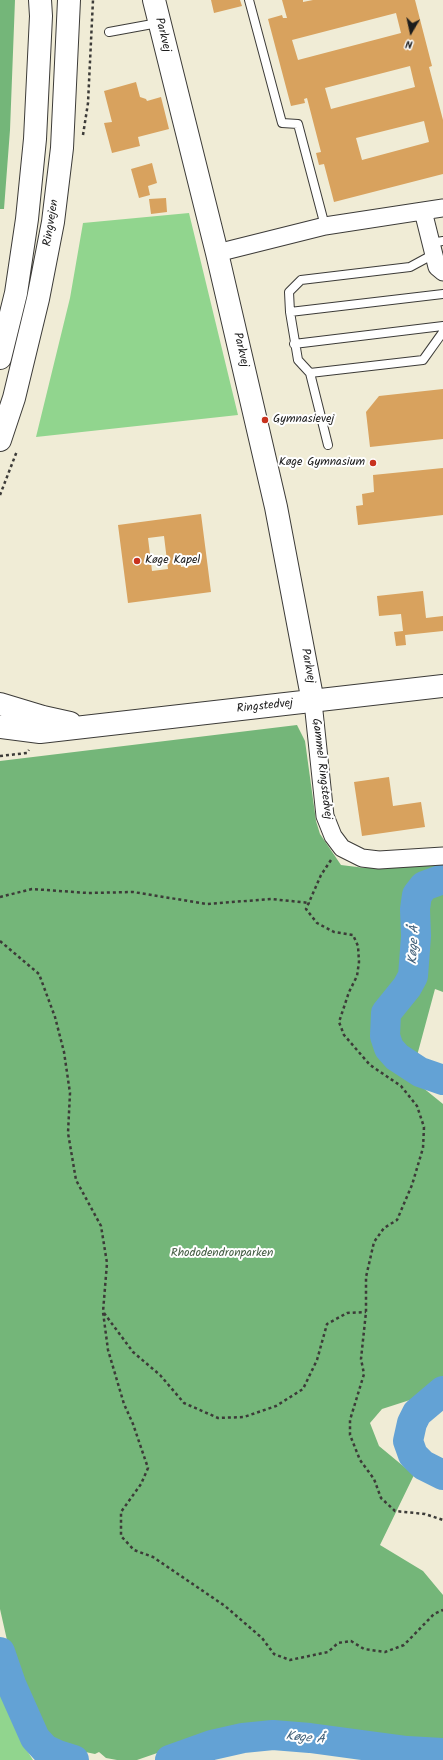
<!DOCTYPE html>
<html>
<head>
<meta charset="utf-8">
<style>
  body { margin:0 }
  #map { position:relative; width:443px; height:1760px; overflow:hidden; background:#f0ecd6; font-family:Kalam,sans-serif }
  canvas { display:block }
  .north { position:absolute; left:391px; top:12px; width:40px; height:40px; -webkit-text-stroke:3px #fff; paint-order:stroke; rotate:189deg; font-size:11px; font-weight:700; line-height:16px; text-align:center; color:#1c1c1c }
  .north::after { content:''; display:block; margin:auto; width:14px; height:18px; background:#1c1c1c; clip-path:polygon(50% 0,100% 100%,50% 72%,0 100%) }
</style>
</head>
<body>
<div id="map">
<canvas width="443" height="1760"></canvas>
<div class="north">N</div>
</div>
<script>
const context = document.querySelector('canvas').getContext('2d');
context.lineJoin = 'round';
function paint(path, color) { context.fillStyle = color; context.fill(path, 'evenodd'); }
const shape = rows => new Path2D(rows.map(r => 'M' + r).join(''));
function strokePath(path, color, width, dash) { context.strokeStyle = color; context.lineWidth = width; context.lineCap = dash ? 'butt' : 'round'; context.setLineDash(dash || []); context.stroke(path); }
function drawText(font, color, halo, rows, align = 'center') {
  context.font = font + ' Kalam,sans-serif'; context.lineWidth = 4; context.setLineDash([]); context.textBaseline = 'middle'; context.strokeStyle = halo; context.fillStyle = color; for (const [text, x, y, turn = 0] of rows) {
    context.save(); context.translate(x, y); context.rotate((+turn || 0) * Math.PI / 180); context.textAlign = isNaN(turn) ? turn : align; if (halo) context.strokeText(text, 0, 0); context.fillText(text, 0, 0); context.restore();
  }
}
paint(shape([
  [189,213,238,415,36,437,70,298,83,223],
  [0,1688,15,1713,21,1741,33,1760,0,1760]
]), '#91d58e');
paint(shape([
  [0,0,15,0,10,130,4,209,0,209],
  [297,725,305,741,316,821,320,834,341,865,365,868,443,864,443,992,435,989,411,1078,443,1104,443,1377,413,1399,382,1409,370,1423,379,1446,414,1475,380,1545,423,1571,443,1595,443,1741,432,1742,339,1731,248,1725,218,1732,137,1760,117,1760,106,1758,99,1752,95,1754,66,1748,54,1743,45,1734,34,1714,31,1696,9,1649,0,1609,0,761]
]), '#74b679');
strokePath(shape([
  [443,879,424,886,417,895,415,909,416,936,413,976,407,987,386,1013,385,1036,389,1048,397,1057,420,1072,443,1080],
  [443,1391,417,1413,412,1423,408,1441,413,1455,423,1465,443,1475],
  [0,1652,11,1684,35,1738,45,1749,58,1755,74,1760],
  [170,1760,212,1745,243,1738,273,1735,310,1738,407,1751,443,1753]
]), '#63a2d5', 30);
paint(shape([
  [211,0,240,0,242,6,214,13],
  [282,0,303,0,303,2,313,0,415,0,432,66,429,67,443,120,443,174,334,202,324,164,319,165,316,153,321,152,307,98,304,99,305,103,291,106,268,19,282,15,283,18,287,18],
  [396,13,401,33,298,60,292,40],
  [410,66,415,87,331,109,325,88],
  [424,121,429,142,362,160,356,138],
  [136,82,140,97,146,99,147,101,161,97,169,129,138,137,140,146,112,153,104,123,112,122,104,91],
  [152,163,157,183,148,186,150,195,139,198,131,169],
  [166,198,167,212,151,214,149,199],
  [443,389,443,439,370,447,366,412,379,396],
  [443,468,443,515,358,525,356,506,363,505,362,494,374,492,373,475],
  [201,514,211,592,128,603,118,525],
  [164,536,168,569,152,571,148,538],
  [195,556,196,565,181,567,180,558],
  [423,591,426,618,443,616,443,631,405,635,406,645,396,646,394,632,403,631,401,614,379,616,377,596],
  [389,777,393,806,421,802,425,827,362,836,354,782]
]), '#d8a25e');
const lane = shape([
  [249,0,282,123,298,124,325,226],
  [109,32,158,23],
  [431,243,443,241],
  [290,312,443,294],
  [294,344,443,326],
  [310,373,423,360,443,332],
  [328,445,310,373,298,360,290,312,289,292,301,280,410,267,434,254]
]);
const street = shape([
  [423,211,437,267,443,272],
  [217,253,325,226,443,208],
  [313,702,325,816,333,836,342,848,362,858,379,860,443,856]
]);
const secondary = shape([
  [154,0,217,253,276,507,313,702],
  [0,358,16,293,27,219,35,139,41,16,40,0],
  [0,440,14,398,38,299,53,222,62,148,69,0],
  [0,704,43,717,70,723],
  [0,727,40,732,443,686]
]);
strokePath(lane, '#3c3b38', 10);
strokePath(street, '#3c3b38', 19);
strokePath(secondary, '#3c3b38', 24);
strokePath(shape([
  [83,135,88,103,93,0],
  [0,495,17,451],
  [0,756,27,753,29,750],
  [331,860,321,875,306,909,317,923,334,932,353,935,358,946,359,962,357,976,349,992,339,1022,344,1035,370,1065,401,1086,417,1106,424,1127,423,1148,412,1185,397,1220,384,1228,374,1242,366,1277,366,1312,361,1359,364,1374,350,1420,350,1435,360,1460,374,1479,381,1498,395,1511,425,1514,443,1520],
  [0,897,32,889,88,893,133,892,207,904,271,899,310,903],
  [0,941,39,974,55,1017,64,1052,70,1093,68,1133,76,1180,101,1226,107,1263,103,1312,108,1350,124,1404,133,1424,148,1468,141,1484,121,1512,121,1536,134,1550,153,1557,225,1606,262,1638,274,1654,290,1660,328,1652,338,1643,351,1641,364,1649,385,1652,404,1645,434,1614,443,1610],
  [104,1313,133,1352,160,1375,184,1403,218,1418,244,1417,276,1406,303,1389,317,1360,327,1324,347,1313,366,1312]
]), '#3c3b38', 2.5, [3, 3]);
strokePath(lane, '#fff', 8);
strokePath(street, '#fff', 17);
strokePath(secondary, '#fff', 22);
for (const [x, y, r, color] of [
  [265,420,4,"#c8321e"],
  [373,463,4,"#c8321e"],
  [137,561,4,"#c8321e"]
]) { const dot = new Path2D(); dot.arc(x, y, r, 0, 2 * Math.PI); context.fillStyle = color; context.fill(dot); strokePath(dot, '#fff', 1.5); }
drawText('12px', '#1c1c1c', '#fff', [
  ["Parkvej",162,35,76],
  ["Ringvejen",52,223,-81],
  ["Parkvej",240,350,77],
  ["Parkvej",307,666,79],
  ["Ringstedvej",265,707,-6],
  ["Gammel Ringstedvej",321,769,83]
]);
drawText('12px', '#1c1c1c', '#fff', [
  ["Gymnasievej",273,420],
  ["Køge Gymnasium",365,463,"right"],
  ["Køge Kapel",145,561]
], 'left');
drawText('12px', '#455d44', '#fff', [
  ["Rhododendronparken",222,1254]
]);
drawText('italic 13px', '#405f78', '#fff', [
  ["Køge Å",415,945,-87],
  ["Køge Å",305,1739,6]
]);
</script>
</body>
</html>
